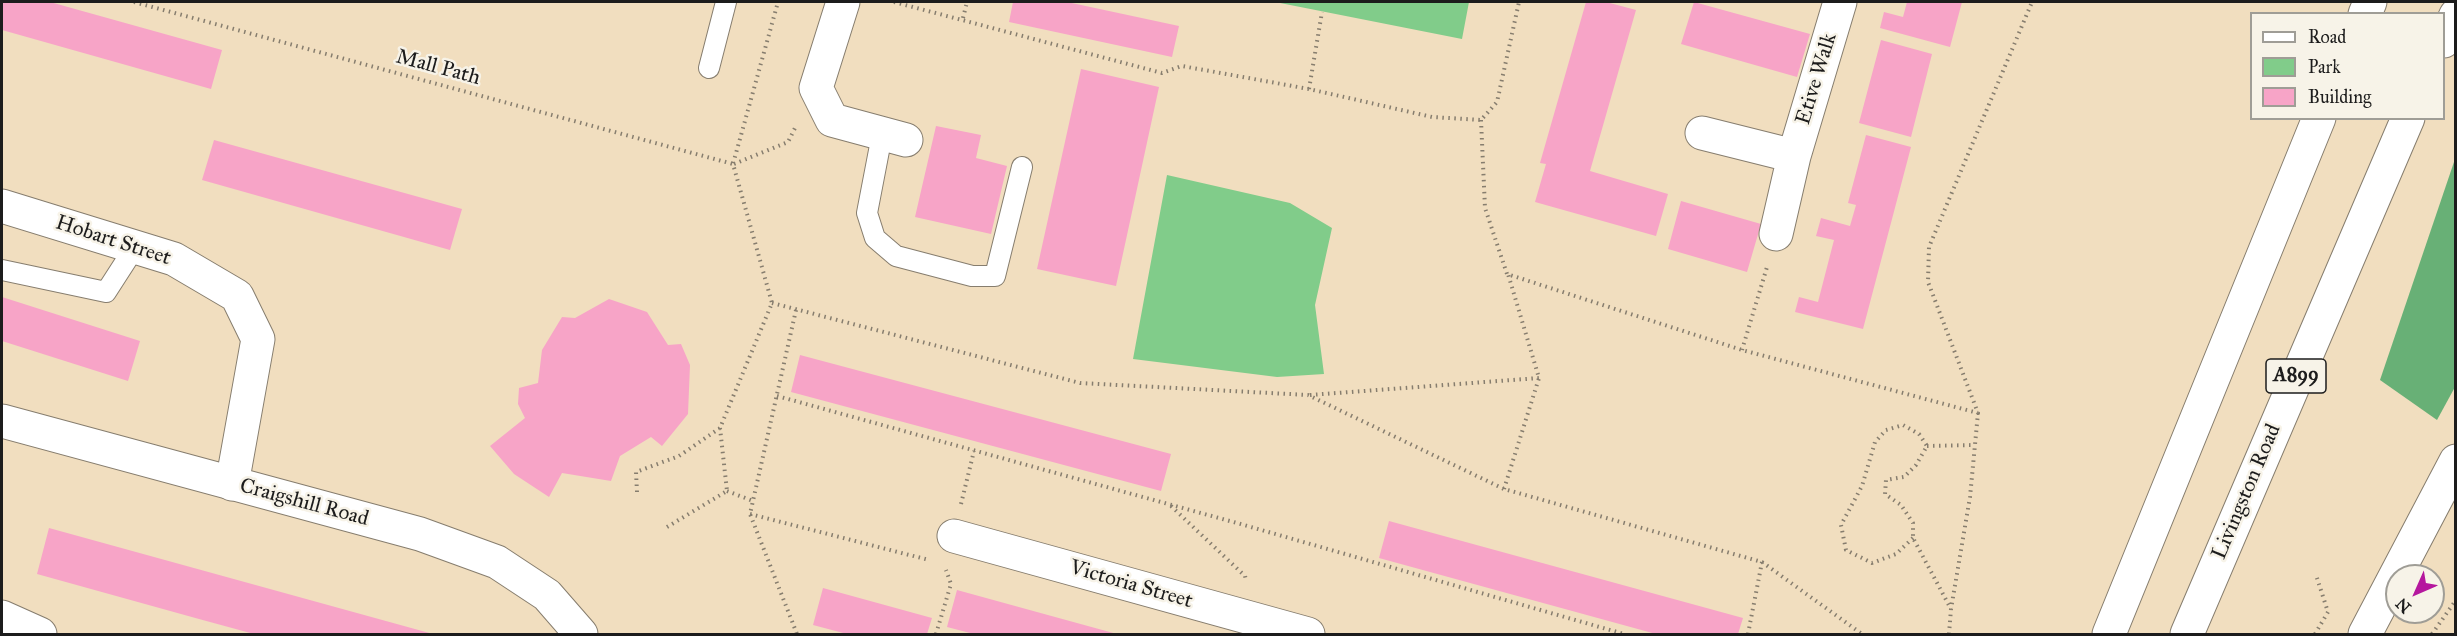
<!DOCTYPE html>
<html>
<head>
<meta charset="utf-8">
<style>
  body { margin:0 }
  #map { position:relative; width:2457px; height:636px; overflow:hidden; background:#f1debf; font-family:"IM FELL Great Primer",serif }
  canvas { display:block }
  .frame { position:absolute; inset:0; border:3px solid #1c1c1c; pointer-events:none }
  .legend { position:absolute; left:2250px; top:12px; width:195px; height:108px; box-sizing:border-box; background:#f7f3e8; border:2px solid #9f9d96; margin:0; padding:8px 10px; list-style:none; font-size:18px; color:#1c1c1c }
  .legend li { display:flex; align-items:center; gap:12px; height:30px }
  .legend b { width:30px; border:2px solid #9f9d96 }
  .north { position:absolute; left:2385px; top:564px; width:60px; height:60px; box-sizing:border-box; background:#f7f3e8; border:2px solid #9f9d96; border-radius:50%; rotate:225deg; font-size:16px; font-weight:700; line-height:24px; text-align:center; color:#1c1c1c }
  .north::after { content:''; display:block; margin:auto; width:21px; height:27px; background:#b5179e; clip-path:polygon(50% 0,100% 100%,50% 72%,0 100%) }
</style>
</head>
<body>
<div id="map">
<canvas width="2457" height="636"></canvas>
<div class="frame"></div>
<ul class="legend">
<li><b style="height:8px;background:#fff"></b>Road</li>
<li><b style="height:16px;background:#81cc8a"></b>Park</li>
<li><b style="height:16px;background:#f7a4c7"></b>Building</li>
</ul>
<div class="north">N</div>
</div>
<script>
const context = document.querySelector('canvas').getContext('2d');
context.lineJoin = 'round';
function paint(path, color) { context.fillStyle = color; context.fill(path, 'evenodd'); }
const shape = rows => new Path2D(rows.map(r => 'M' + r).join(''));
function strokePath(path, color, width, dash) { context.strokeStyle = color; context.lineWidth = width; context.lineCap = dash ? 'butt' : 'round'; context.setLineDash(dash || []); context.stroke(path); }
function drawText(font, color, halo, rows, align = 'center') {
  context.font = font + ' "IM FELL Great Primer",serif'; context.lineWidth = 5; context.setLineDash([]); context.textBaseline = 'middle'; context.strokeStyle = halo; context.fillStyle = color; for (const [text, x, y, turn = 0] of rows) {
    context.save(); context.translate(x, y); context.rotate((+turn || 0) * Math.PI / 180); context.textAlign = isNaN(turn) ? turn : align; if (halo) context.strokeText(text, 0, 0); context.fillText(text, 0, 0); context.restore();
  }
}
paint(shape([
  [1275,2,1469,2,1462,39],
  [1167,175,1290,203,1332,228,1315,305,1324,374,1277,377,1133,359]
]), '#81cc8a');
paint(shape([
  [2455,159,2455,387,2437,420,2380,380]
]), '#68b076');
paint(shape([
  [2,2,50,2,222,50,211,89,2,30],
  [1013,2,1067,2,1179,26,1172,57,1009,22],
  [1586,2,1606,2,1636,10,1590,171,1668,194,1656,236,1535,202,1546,164,1540,163],
  [1694,2,1810,34,1797,77,1681,44],
  [1907,2,1962,2,1950,47,1880,28,1884,12,1903,17],
  [1881,40,1932,54,1911,137,1859,123],
  [1081,69,1159,87,1116,286,1037,269],
  [936,126,981,135,976,158,1007,166,991,234,915,217],
  [1866,135,1911,147,1863,329,1795,312,1799,297,1818,302,1834,240,1816,236,1821,218,1850,226,1856,205,1848,203],
  [214,140,462,209,450,250,202,180],
  [1681,201,1761,224,1747,272,1668,249],
  [2,297,140,341,128,381,2,341],
  [609,299,647,312,668,345,681,344,690,365,688,414,662,446,651,437,620,456,611,481,562,473,549,497,514,474,490,446,525,418,518,404,519,388,538,383,542,350,562,317,575,318],
  [800,355,1171,454,1161,491,791,392],
  [1389,521,1743,618,1738,634,1656,634,1379,558],
  [49,528,433,634,254,634,199,619,37,574],
  [823,588,932,618,927,634,847,634,813,625],
  [957,590,1066,620,1117,634,974,634,947,627]
]), '#f7a4c7');
const lane = shape([
  [709,68,726,2],
  [882,135,867,213,875,238,896,256,972,276,995,276,1022,167],
  [2,270,106,292,135,247]
]);
const street = shape([
  [843,2,816,88,832,120,906,140],
  [1702,133,1794,156],
  [2,206,174,259,237,296,258,339,232,484],
  [1776,234,1794,156,1840,2],
  [954,536,1308,634],
  [2,617,40,634]
]);
const secondary = shape([
  [2,421,420,534,497,562,547,595,581,634],
  [2365,634,2456,461]
]);
const primary = shape([
  [2365,14,2370,2],
  [2444,41,2456,15],
  [2109,634,2319,118],
  [2187,634,2408,118]
]);
strokePath(lane, '#867d6e', 22);
strokePath(street, '#867d6e', 35);
strokePath(secondary, '#867d6e', 35);
strokePath(primary, '#867d6e', 35);
strokePath(shape([
  [134,2,733,164],
  [894,2,1162,73,1182,66,1309,89,1432,117,1481,120,1497,102,1519,2],
  [963,18,967,2],
  [1309,89,1322,12],
  [1481,120,1485,208,1507,274,1742,350,1978,413,1928,282,1929,247,2032,2],
  [734,164,788,142,796,126],
  [772,303,1080,383,1308,395,1504,489,1762,562,1862,634],
  [796,310,750,514,797,634],
  [1742,350,1767,267],
  [1310,395,1539,378],
  [777,396,1237,523,1624,634],
  [1927,446,1975,445],
  [1504,489,1539,378,1508,274],
  [727,491,753,501],
  [637,492,636,472,679,456,720,428,772,303,733,164,778,2],
  [961,504,974,451],
  [1171,506,1245,576,1246,580],
  [750,514,929,560],
  [667,527,727,491,720,428],
  [1913,538,1896,554,1872,563,1846,550,1841,525,1862,486,1875,442,1886,430,1903,425,1919,434,1927,446,1916,465,1904,477,1886,480,1885,494,1901,505,1913,523,1913,538,1951,609],
  [936,634,951,584,946,570],
  [1748,634,1762,562],
  [1949,634,1951,609,1970,497,1978,413],
  [2315,634,2328,612,2316,575],
  [2432,634,2456,600]
]), '#867d6e', 4, [1.5, 4.5]);
strokePath(lane, '#fff', 20);
strokePath(street, '#fff', 33);
strokePath(secondary, '#fff', 33);
strokePath(primary, '#fff', 33);
for (const [x, y, w] of [
  [2296,376,60]
]) { const box = new Path2D(); box.roundRect(x - w / 2, y - 17, w, 34, 4.5); context.fillStyle = '#f7f3e8'; context.fill(box); strokePath(box, '#1c1c1c', 1.5); }
drawText('bold 20px', '#1c1c1c', null, [
  ["A899",2296,376]
]);
drawText('21px', '#1c1c1c', '#f7f3e8', [
  ["Mall Path",438,68,15],
  ["Etive Walk",1817,79,-73],
  ["Hobart Street",113,241,18],
  ["Livingston Road",2247,492,-67],
  ["Craigshill Road",304,503,15],
  ["Victoria Street",1131,585,16]
]);
</script>
</body>
</html>
